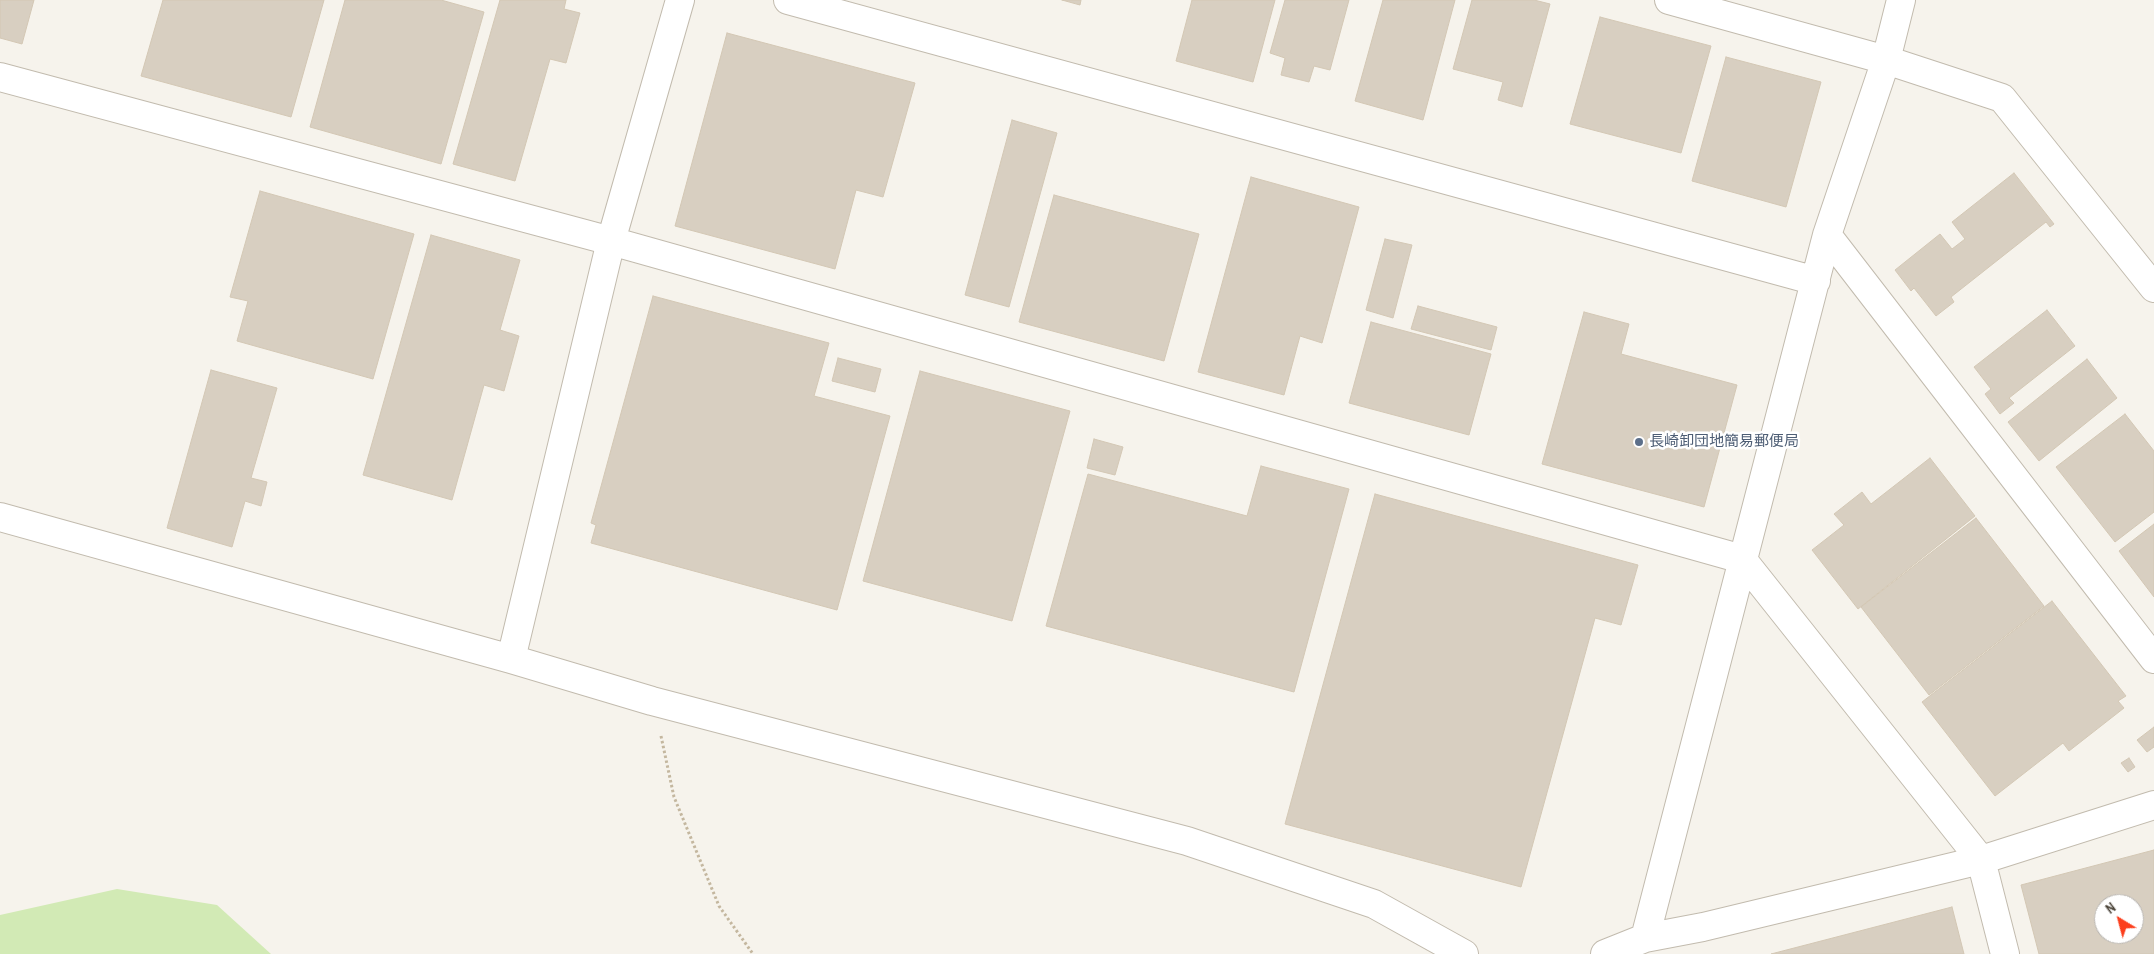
<!DOCTYPE html>
<html>
<head>
<meta charset="utf-8">
<style>
  body { margin:0 }
  #map { position:relative; width:2154px; height:954px; overflow:hidden; background:#f6f3ec; font-family:"Archivo Narrow",sans-serif }
  canvas { display:block }
  .north { position:absolute; left:2094px; top:894px; width:50px; height:50px; box-sizing:border-box; background:#fff; border:1px solid #b7b4b0; border-radius:50%; rotate:323deg; font-size:14px; font-weight:700; line-height:20px; text-align:center; color:#4b4439 }
  .north::after { content:''; display:block; margin:auto; width:18px; height:22px; background:#fc3f1d; clip-path:polygon(50% 0,100% 100%,50% 72%,0 100%) }
</style>
</head>
<body>
<div id="map">
<canvas width="2154" height="954"></canvas>
<div class="north">N</div>
</div>
<script>
const context = document.querySelector('canvas').getContext('2d');
context.lineJoin = 'round';
function paint(path, color) { context.fillStyle = color; context.fill(path, 'evenodd'); }
const shape = rows => new Path2D(rows.map(r => 'M' + r).join(''));
function strokePath(path, color, width, dash) { context.strokeStyle = color; context.lineWidth = width; context.lineCap = dash ? 'butt' : 'round'; context.setLineDash(dash || []); context.stroke(path); }
function drawText(font, color, halo, rows, align = 'center') {
  context.font = font + ' "Archivo Narrow","Noto Sans JP",sans-serif'; context.lineWidth = 5; context.setLineDash([]); context.textBaseline = 'middle'; context.strokeStyle = halo; context.fillStyle = color; for (const [text, x, y, turn = 0] of rows) {
    context.save(); context.translate(x, y); context.rotate((+turn || 0) * Math.PI / 180); context.textAlign = isNaN(turn) ? turn : align; if (halo) context.strokeText(text, 0, 0); context.fillText(text, 0, 0); context.restore();
  }
}
paint(shape([
  [117,889,217,905,271,954,0,954,0,915]
]), '#d2eab5');
const building = shape([
  [0,0,34,0,22,44,0,38,0,0],
  [163,0,324,0,291,117,141,76,163,0],
  [345,0,441,0,484,12,441,164,310,127,345,0],
  [500,0,566,0,564,9,580,13,566,63,550,59,515,181,453,164,500,0],
  [1062,0,1081,0,1080,5,1062,0],
  [1192,0,1275,0,1253,82,1176,61,1192,0],
  [1285,0,1349,0,1330,70,1314,66,1309,82,1281,75,1285,58,1270,53,1285,0],
  [1383,0,1455,0,1423,120,1355,101,1383,0],
  [1472,0,1534,0,1550,4,1522,107,1498,100,1503,82,1453,69,1472,0],
  [1600,17,1711,46,1681,153,1570,124,1600,17],
  [727,33,915,83,883,197,856,190,835,269,675,226,727,33],
  [1726,57,1821,82,1786,207,1692,181,1726,57],
  [1012,120,1057,133,1009,307,965,295,1012,120],
  [2014,173,2054,224,2050,227,2046,222,1951,297,1954,302,1936,316,1914,288,1911,291,1895,270,1940,234,1952,249,1965,239,1952,222,2014,173],
  [1251,177,1359,207,1322,343,1300,336,1284,395,1198,372,1251,177],
  [260,191,414,234,373,379,237,341,248,301,230,297,260,191],
  [1054,195,1199,234,1164,361,1019,322,1054,195],
  [431,235,520,260,500,330,519,336,504,391,484,385,452,500,363,475,431,235],
  [1385,239,1412,245,1393,318,1366,310,1385,239],
  [653,296,829,343,814,396,890,416,837,610,591,543,596,525,591,523,653,296],
  [1418,306,1497,327,1491,350,1411,329,1418,306],
  [2047,310,2075,346,2009,398,2014,403,2000,414,1985,394,1991,389,1974,367,2047,310],
  [1584,312,1629,324,1621,354,1737,385,1704,507,1542,464,1584,312],
  [1371,322,1491,354,1469,435,1349,403,1371,322],
  [838,358,881,369,875,392,832,381,838,358],
  [2087,359,2117,398,2039,461,2008,422,2087,359],
  [211,370,277,388,251,478,267,482,261,506,245,501,232,547,167,528,211,370],
  [920,371,1070,411,1012,621,863,581,920,371],
  [2125,414,2154,451,2154,512,2115,542,2056,467,2125,414],
  [1094,439,1123,447,1115,475,1087,468,1094,439],
  [1930,458,1975,516,1858,609,1812,550,1844,525,1834,514,1862,492,1871,504,1930,458],
  [1261,466,1349,489,1294,692,1046,626,1088,474,1247,516,1261,466],
  [1375,494,1638,565,1621,625,1595,618,1521,887,1285,824,1375,494],
  [1976,518,2044,606,1929,695,1861,607,1976,518],
  [2154,524,2154,597,2119,551,2154,524],
  [2052,601,2126,696,2118,701,2124,708,2069,751,2063,743,1995,796,1922,702,2052,601],
  [2154,727,2154,747,2147,752,2137,740,2154,727],
  [2129,758,2135,767,2128,772,2121,763,2129,758],
  [2154,850,2154,954,2039,954,2021,885,2154,850],
  [2104,904,2134,904,2134,934,2104,934,2104,904],
  [1952,907,1964,954,1771,954,1952,907]
]);
paint(building, '#d8cfc1');
strokePath(building, '#d3c7b4', 1);
const minor = shape([
  [788,0,1816,281],
  [1669,0,1886,60,2002,98,2154,288],
  [0,77,611,241,1742,559,1981,860,2005,954],
  [1827,235,2154,659],
  [0,517,511,659,652,701,1187,841,1374,904,1464,954],
  [511,659,611,241,680,0],
  [1645,938,1827,235,1886,60,1901,0],
  [1605,954,1645,938,1703,927,1981,860,2154,805]
]);
strokePath(minor, '#c2bbae', 30);
strokePath(shape([
  [661,736,674,797,719,906,753,954]
]), '#c4b79f', 3, [2.5, 2.5]);
strokePath(minor, '#fff', 28);
for (const [x, y, r, color] of [
  [1639,442,5,"#5c6f8a"]
]) { const dot = new Path2D(); dot.arc(x, y, r, 0, 2 * Math.PI); context.fillStyle = color; context.fill(dot); strokePath(dot, '#fff', 2); }
drawText('15px', '#4e5e75', '#fff', [
  ["長崎卸団地簡易郵便局",1649,442]
], 'left');
</script>
</body>
</html>
